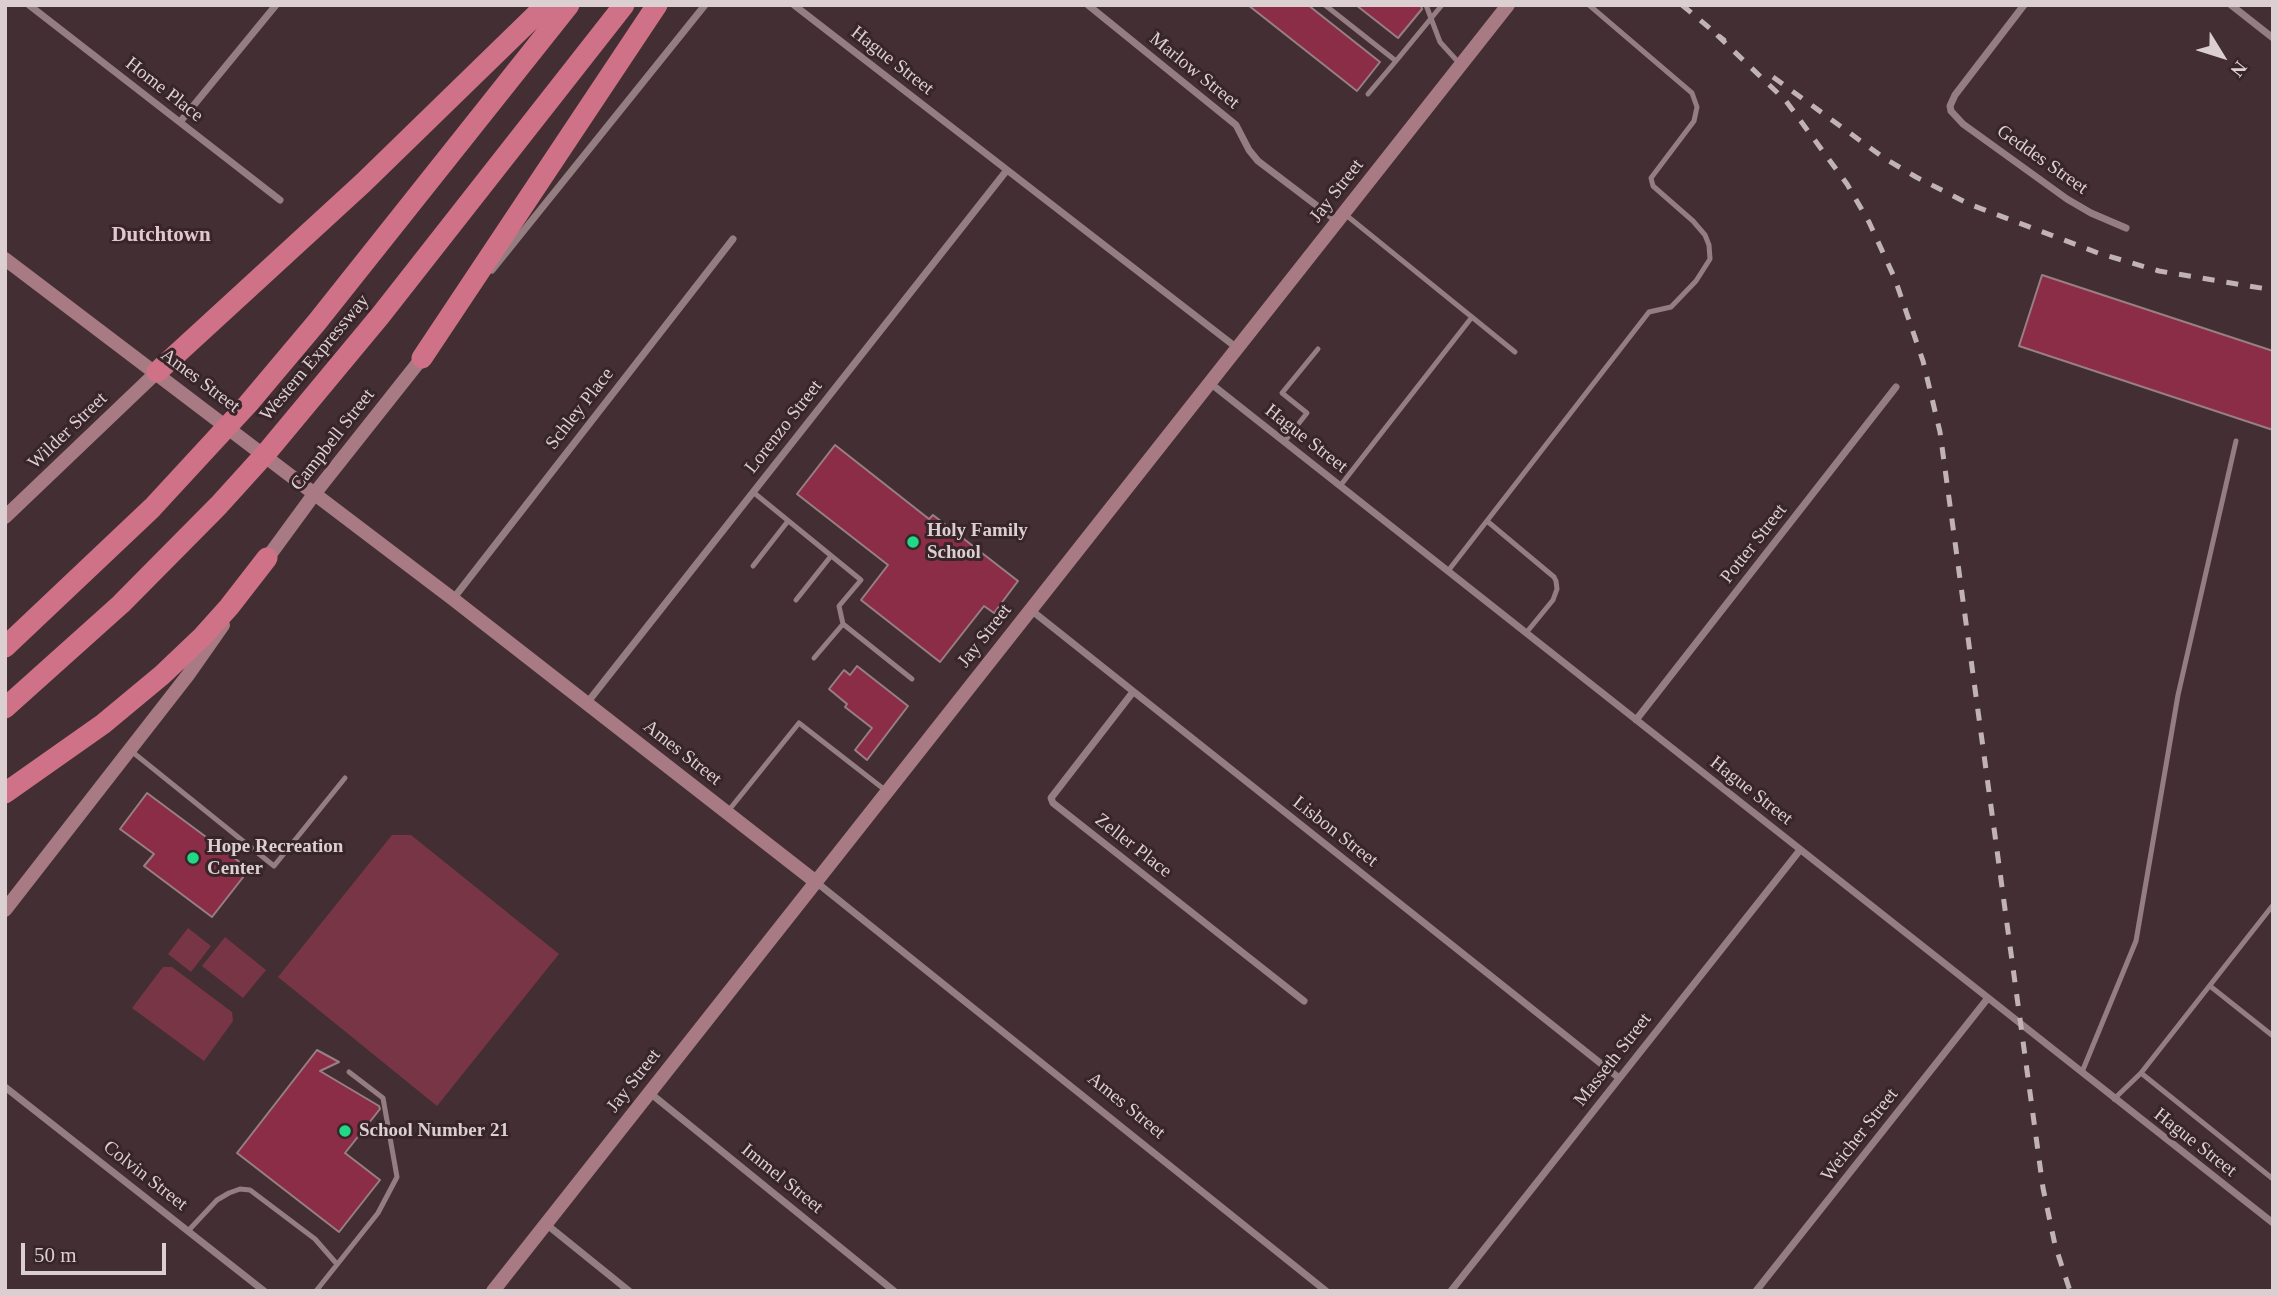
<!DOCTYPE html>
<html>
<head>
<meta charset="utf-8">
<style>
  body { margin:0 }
  #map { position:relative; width:2278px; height:1296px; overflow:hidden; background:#432f33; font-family:"Times New Roman",serif }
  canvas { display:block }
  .frame { position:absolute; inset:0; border:7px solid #dccfd1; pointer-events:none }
  .north { position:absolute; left:2187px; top:21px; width:70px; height:70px; -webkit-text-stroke:5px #382529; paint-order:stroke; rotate:128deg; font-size:19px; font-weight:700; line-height:28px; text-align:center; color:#dccfd1 }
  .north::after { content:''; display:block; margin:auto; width:24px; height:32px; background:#dccfd1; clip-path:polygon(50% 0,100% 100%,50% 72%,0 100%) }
  .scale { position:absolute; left:21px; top:1243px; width:145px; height:32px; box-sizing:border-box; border:4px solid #dccfd1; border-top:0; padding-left:9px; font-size:21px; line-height:24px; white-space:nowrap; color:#dccfd1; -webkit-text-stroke:5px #382529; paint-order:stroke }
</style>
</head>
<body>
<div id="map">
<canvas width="2278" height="1296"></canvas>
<div class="frame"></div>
<div class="north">N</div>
<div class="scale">50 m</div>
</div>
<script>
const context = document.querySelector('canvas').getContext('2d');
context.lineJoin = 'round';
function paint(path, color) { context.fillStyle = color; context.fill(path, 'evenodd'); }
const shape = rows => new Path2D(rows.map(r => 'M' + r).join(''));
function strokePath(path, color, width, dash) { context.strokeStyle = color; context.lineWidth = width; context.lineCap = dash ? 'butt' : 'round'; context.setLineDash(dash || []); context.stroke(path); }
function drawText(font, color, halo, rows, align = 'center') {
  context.font = font + ' "Times New Roman",serif'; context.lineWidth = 6; context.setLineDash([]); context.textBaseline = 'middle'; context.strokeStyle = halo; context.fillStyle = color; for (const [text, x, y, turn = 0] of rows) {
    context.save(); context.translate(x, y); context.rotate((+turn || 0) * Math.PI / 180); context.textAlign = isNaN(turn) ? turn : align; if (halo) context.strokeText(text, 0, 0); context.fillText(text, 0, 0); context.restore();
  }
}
paint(shape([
  [392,835,411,835,559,954,437,1106,278,977],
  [188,928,211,946,191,972,168,954],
  [225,937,266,970,243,998,202,966],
  [163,967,172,967,232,1012,233,1021,204,1061,132,1008]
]), '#783546');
const building = shape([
  [1248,5,1308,5,1380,62,1357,91,1248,5],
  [1356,5,1421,5,1422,9,1398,38,1356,5],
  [2042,275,2273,351,2273,430,2019,346,2042,275],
  [835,445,929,519,933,515,1018,581,994,613,984,606,940,662,861,600,888,565,797,494,835,445],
  [857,666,908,706,867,760,855,750,872,728,845,707,847,704,829,689,844,670,850,675,857,666],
  [147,793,241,863,236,870,244,876,212,917,144,866,154,854,120,829,147,793],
  [317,1050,339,1062,320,1071,379,1106,380,1109,345,1153,380,1180,339,1232,237,1153,317,1050]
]);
paint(building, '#8c2d48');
strokePath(building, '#977f83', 2);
strokePath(shape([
  [1325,5,1396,61,1442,5],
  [1426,5,1440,42,1459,63],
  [1368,94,1396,61],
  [1346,215,1515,352],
  [1284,442,1307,413,1282,393,1318,349],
  [1340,486,1472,317],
  [753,492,861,580,839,606,843,624,912,679],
  [1487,521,1554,577,1556,581,1557,589,1553,600,1526,633],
  [753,566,788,521],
  [1448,571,1649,312,1671,307,1696,281,1710,259,1709,245,1705,235,1693,221,1653,186,1651,178,1694,121,1697,107,1692,93,1589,5],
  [796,600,831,556],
  [814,658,843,624],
  [130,750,274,866,345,778],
  [729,810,799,723,885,790],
  [2210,986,2273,1036],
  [2082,1072,2136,941,2178,695,2236,441],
  [2141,1073,2273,1179],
  [2114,1099,2141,1073,2273,905],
  [188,1231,217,1200,229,1193,240,1189,250,1190,315,1239,336,1263],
  [316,1291,378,1213,397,1177,383,1098,349,1072]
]), '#957e82', 5);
strokePath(shape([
  [29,5,280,200],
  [794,5,1237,348],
  [1088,5,1236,125,1249,150,1258,161,1337,221],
  [2024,5,1955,95,1950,106,1951,111,1963,124,2067,199,2091,213,2126,228],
  [2231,5,2273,38],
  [180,122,276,5],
  [492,270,705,5],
  [1210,383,2273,1223],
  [453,599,733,239],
  [1031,610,1619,1078],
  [1133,692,1051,798,1053,803,1304,1001],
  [587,703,1007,170],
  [1636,720,1896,387],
  [816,882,1326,1291],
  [5,1087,264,1291],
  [650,1093,894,1291],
  [546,1224,629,1291],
  [1451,1291,1800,850],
  [1756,1291,1988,998]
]), '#957e82', 7);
strokePath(shape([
  [5,259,453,599,816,882],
  [5,517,157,372],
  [263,564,315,493,422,358],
  [5,910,188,675,223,625],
  [493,1291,1508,5]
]), '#a77a84', 14);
strokePath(shape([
  [422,358,657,5],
  [157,372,363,183,546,5],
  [5,647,152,508,248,404,317,322,569,5],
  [5,708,121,604,219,505,267,452,380,316,624,5],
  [5,793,103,724,162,675,203,636,229,607,267,558]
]), '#d07287', 21);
strokePath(shape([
  [1682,5,1725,41],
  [1717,35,1786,101,1847,184,1869,222,1895,279,1923,361,1940,432,2043,1188,2055,1245,2070,1291],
  [1773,77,1884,158,1916,177,1969,204,2098,253,2159,271,2273,290]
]), '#c1b2b5', 5, [12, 12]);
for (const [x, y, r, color] of [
  [913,542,7,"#22d887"],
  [193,858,7,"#22d887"],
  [345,1131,7,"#22d887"]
]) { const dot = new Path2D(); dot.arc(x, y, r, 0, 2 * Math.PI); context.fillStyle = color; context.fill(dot); strokePath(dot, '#382529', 2.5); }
drawText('19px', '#dccfd1', '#382529', [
  ["Hague Street",892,61,38],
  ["Marlow Street",1194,71,39],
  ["Home Place",164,90,38],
  ["Geddes Street",2042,160,35],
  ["Jay Street",1337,191,-52],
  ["Western Expressway",315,358,-50],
  ["Ames Street",200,381,37],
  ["Schley Place",580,409,-52],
  ["Lorenzo Street",784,427,-52],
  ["Wilder Street",68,431,-44],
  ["Hague Street",1306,439,38],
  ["Campbell Street",333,440,-52],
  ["Potter Street",1754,544,-52],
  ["Jay Street",985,636,-52],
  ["Ames Street",682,753,38],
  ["Hague Street",1751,791,38],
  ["Lisbon Street",1335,832,38],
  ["Zeller Place",1133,846,38],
  ["Masseth Street",1613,1060,-52],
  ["Jay Street",634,1081,-52],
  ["Ames Street",1126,1106,39],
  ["Weicher Street",1860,1135,-52],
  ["Hague Street",2195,1143,38],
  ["Colvin Street",145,1176,38],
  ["Immel Street",782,1179,39]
]);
drawText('bold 19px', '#dccfd1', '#382529', [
  ["Holy Family",927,531],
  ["School",927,553],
  ["Hope Recreation",207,847],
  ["Center",207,869],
  ["School Number 21",359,1131]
], 'left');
drawText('bold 21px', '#e1c8cc', '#382529', [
  ["Dutchtown",161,236]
]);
</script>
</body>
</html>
